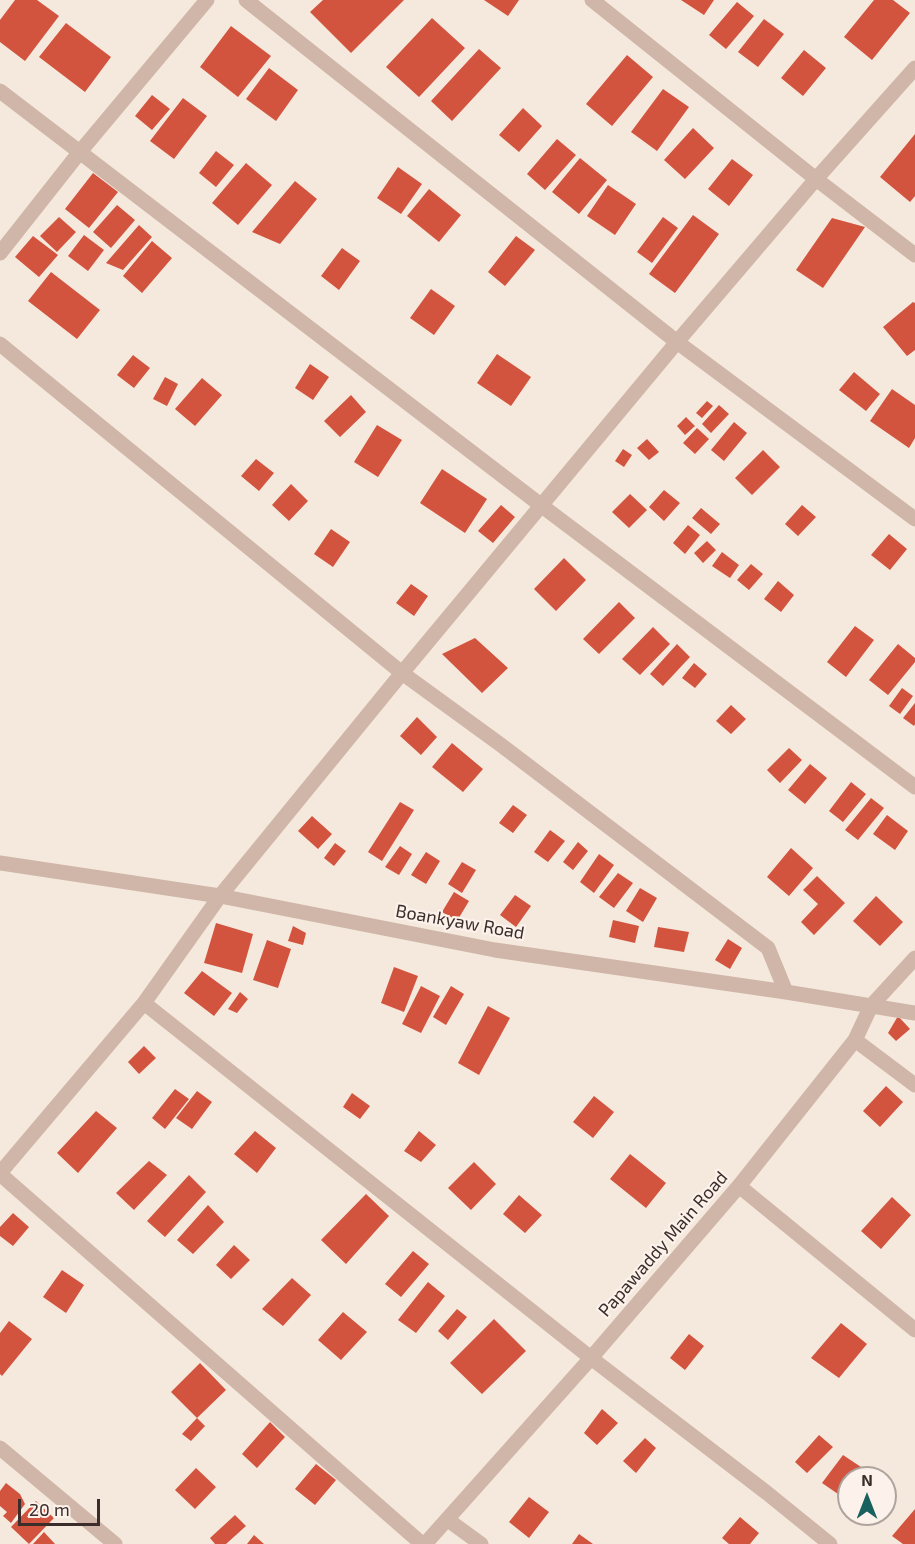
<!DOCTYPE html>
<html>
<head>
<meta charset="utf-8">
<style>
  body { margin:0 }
  #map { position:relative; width:915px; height:1544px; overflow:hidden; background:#f5e8dd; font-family:"Exo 2",sans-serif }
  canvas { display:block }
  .north { position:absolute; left:837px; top:1466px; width:60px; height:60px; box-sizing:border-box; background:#fcf2eb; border:2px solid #afa39d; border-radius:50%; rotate:0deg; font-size:16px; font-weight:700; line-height:24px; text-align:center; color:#3b2d29 }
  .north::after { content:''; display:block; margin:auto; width:21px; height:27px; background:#19615f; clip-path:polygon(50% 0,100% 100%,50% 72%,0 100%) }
  .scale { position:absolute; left:18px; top:1499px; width:82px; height:27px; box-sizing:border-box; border:3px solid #3b2d29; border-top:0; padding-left:8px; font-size:18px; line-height:21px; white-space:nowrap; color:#3b2d29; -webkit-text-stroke:4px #fcf2eb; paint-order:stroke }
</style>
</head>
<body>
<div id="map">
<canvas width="915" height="1544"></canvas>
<div class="north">N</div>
<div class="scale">20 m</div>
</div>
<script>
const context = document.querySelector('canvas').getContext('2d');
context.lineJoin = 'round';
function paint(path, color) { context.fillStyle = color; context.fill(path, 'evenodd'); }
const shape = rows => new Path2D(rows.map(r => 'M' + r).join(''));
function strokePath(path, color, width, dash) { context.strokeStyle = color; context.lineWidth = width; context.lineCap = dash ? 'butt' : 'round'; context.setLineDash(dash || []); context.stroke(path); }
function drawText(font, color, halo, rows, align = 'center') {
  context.font = font + ' "Exo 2",sans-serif'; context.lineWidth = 4.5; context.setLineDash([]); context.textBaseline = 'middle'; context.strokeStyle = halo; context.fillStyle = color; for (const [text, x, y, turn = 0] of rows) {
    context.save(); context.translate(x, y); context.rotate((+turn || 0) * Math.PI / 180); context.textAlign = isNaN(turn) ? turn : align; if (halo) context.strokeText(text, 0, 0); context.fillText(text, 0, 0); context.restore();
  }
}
paint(shape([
  [15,0,37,0,59,16,25,61,0,42,0,20],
  [323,0,404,0,351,53,310,12],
  [484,0,519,0,508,16],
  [681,0,714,0,704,15],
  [874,0,893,0,910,13,872,60,844,37],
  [737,2,754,16,726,49,709,35],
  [432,18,465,48,419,97,386,67],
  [764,19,784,34,758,67,738,52],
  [66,23,111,57,85,92,39,57],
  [231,26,271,56,238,97,200,67],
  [479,49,501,68,452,121,431,101],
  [804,50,826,68,803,96,781,78],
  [627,55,653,77,612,126,586,104],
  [269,68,298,90,276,121,246,99],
  [663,89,689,107,657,151,631,132],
  [152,95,170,109,152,130,135,116],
  [183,98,207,116,174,159,150,141],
  [523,108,542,126,519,152,499,135],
  [693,128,714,148,685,179,664,160],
  [915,134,915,196,910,202,880,177],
  [557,139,576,155,545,190,527,174],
  [216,151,234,165,216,187,199,173],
  [580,158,607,180,579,214,552,192],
  [732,159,753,175,729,206,708,189],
  [246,163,272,185,238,225,212,203],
  [398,167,422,184,401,214,377,198],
  [93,173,118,192,89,228,65,209],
  [295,181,317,199,280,244,252,232],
  [608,185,636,204,615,235,587,216],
  [429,189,461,215,439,242,407,216],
  [117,205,135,220,111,248,93,232],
  [693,215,719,234,675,293,649,274],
  [59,217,76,232,57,252,40,236],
  [663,217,678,228,652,263,637,252],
  [832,218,865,227,823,288,796,270],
  [139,225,152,237,123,270,106,263],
  [84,235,104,250,88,271,68,256],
  [33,236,58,255,39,277,15,257],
  [516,236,535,250,505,286,488,272],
  [152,241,172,258,142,293,123,276],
  [342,248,360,261,339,290,321,276],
  [51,272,100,310,77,339,28,301],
  [431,289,455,306,434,335,410,318],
  [913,302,915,303,915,350,907,356,883,327],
  [497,354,531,377,511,406,477,383],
  [133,355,150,368,134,388,117,375],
  [310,364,329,377,313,400,295,388],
  [854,372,880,394,866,411,839,390],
  [165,377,178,384,167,406,153,399],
  [202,378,222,395,195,426,175,409],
  [892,389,915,405,915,438,909,448,870,421],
  [351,395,366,412,340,437,324,421],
  [707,401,713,406,702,418,696,413],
  [719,405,729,414,711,433,702,424],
  [686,417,695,426,685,435,677,426],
  [734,422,747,433,724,461,711,450],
  [377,425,402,440,378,477,354,462],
  [697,428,709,439,695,454,683,443],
  [647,439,659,452,649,460,637,448],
  [623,449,632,455,624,467,615,461],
  [763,450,780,467,752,495,735,478],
  [256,459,274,473,259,491,241,476],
  [442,469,487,499,465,533,420,503],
  [291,484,308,501,289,521,272,505],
  [664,490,680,503,664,521,649,507],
  [630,494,647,510,629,528,612,512],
  [501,505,515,517,493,543,478,531],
  [802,505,816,517,798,536,785,524],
  [701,508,720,524,711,534,692,518],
  [688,525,700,535,685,554,673,543],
  [331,529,350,542,333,567,314,554],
  [889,534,907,549,890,570,871,555],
  [707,541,716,550,703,563,694,553],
  [722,552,739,565,730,578,712,566],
  [564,558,586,580,556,611,534,589],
  [751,564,763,574,749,590,737,580],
  [778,581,794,595,781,612,764,599],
  [411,584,428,596,414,616,396,603],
  [619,602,635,618,599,654,583,639],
  [855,626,874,640,846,677,827,662],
  [653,627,670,644,640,675,622,659],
  [475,638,508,668,482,693,442,654],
  [677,644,690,657,663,686,650,674],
  [898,644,915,658,915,662,888,695,869,680],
  [694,663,707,674,695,688,682,678],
  [902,688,913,696,900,714,889,706],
  [915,703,915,724,914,726,903,718],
  [731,705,746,719,731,734,716,721],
  [417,717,437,737,421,755,400,736],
  [452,743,483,769,463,792,432,767],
  [789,748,802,760,780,783,767,770],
  [810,764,827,778,805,804,788,790],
  [851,782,866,794,843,822,829,811],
  [871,798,884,808,858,840,845,830],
  [400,802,414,810,382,861,368,852],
  [513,805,527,815,513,833,499,823],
  [887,815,908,831,895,850,873,834],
  [312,816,332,834,318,849,298,831],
  [550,830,565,841,548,862,534,852],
  [578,842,588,851,573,870,563,862],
  [335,843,346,851,334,866,324,858],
  [400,846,412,854,399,875,385,867],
  [791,848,813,868,789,896,767,877],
  [426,852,440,861,426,884,411,875],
  [599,854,614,865,594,893,580,882],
  [462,862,476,870,462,893,448,884],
  [618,873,633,883,614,908,599,897],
  [817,876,845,903,814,935,801,922,818,904,803,890],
  [640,888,657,898,643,922,626,911],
  [454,892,469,901,457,921,442,912],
  [515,895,531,906,516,927,500,915],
  [876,896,903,922,880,946,853,921],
  [613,920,639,926,635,943,609,937],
  [216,923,253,934,242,973,204,963],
  [293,926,306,933,303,945,288,941],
  [658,927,689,932,684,952,654,947],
  [728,939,742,948,730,969,715,960],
  [267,940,291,949,278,988,253,980],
  [394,967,418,976,404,1012,381,1003],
  [202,971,232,993,214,1016,184,993],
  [421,986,440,996,421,1033,402,1024],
  [451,986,464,994,446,1025,433,1017],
  [240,992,248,999,237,1013,228,1009],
  [488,1006,510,1018,479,1075,458,1063],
  [898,1016,910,1029,896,1041,888,1033],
  [144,1046,156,1058,139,1074,128,1062],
  [886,1086,903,1102,880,1127,863,1111],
  [175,1089,189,1099,165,1129,152,1118],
  [197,1091,212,1102,192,1129,176,1118],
  [352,1093,370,1106,360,1119,343,1107],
  [594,1096,614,1112,593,1138,573,1122],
  [96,1111,117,1128,78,1173,57,1153],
  [255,1131,276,1148,257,1173,234,1154],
  [419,1131,436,1145,421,1162,404,1151],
  [630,1154,666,1183,646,1208,610,1179],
  [149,1161,167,1175,134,1210,116,1193],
  [474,1162,496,1184,471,1210,448,1188],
  [189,1175,206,1192,165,1237,147,1221],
  [366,1194,389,1216,346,1264,321,1240],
  [519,1195,542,1215,525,1233,503,1214],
  [892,1197,911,1215,881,1249,861,1231],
  [208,1205,224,1222,193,1254,177,1240],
  [13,1213,29,1227,13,1246,0,1236,0,1227],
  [234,1245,250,1260,231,1279,216,1265],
  [413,1251,429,1264,401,1297,385,1284],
  [62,1270,84,1285,66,1313,43,1297],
  [292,1278,311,1295,283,1326,262,1309],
  [428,1282,445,1296,416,1333,398,1320],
  [457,1309,467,1317,448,1340,438,1331],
  [343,1312,367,1332,341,1360,318,1340],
  [494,1319,526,1351,482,1394,450,1363],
  [9,1321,32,1339,2,1376,0,1374,0,1333],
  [841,1323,867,1344,839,1378,811,1358],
  [689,1334,704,1346,685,1370,670,1358],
  [200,1363,226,1390,197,1418,171,1392],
  [602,1409,618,1423,597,1445,584,1433],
  [197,1418,205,1426,191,1441,182,1434],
  [270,1422,285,1437,257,1468,242,1454],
  [819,1435,833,1447,807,1473,795,1462],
  [645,1438,656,1448,636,1473,623,1461],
  [843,1455,861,1467,851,1478,849,1478,849,1481,838,1494,822,1483],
  [316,1464,336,1480,315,1505,295,1489],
  [196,1468,216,1487,195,1509,175,1490],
  [6,1483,20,1494,25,1504,11,1523,3,1516,7,1512,0,1506,0,1491],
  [529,1497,549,1512,529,1538,509,1522],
  [36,1501,54,1518,29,1544,11,1527],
  [915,1509,915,1544,903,1544,892,1536],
  [235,1515,246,1526,226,1544,215,1544,210,1538],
  [740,1517,759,1533,750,1544,729,1544,722,1538],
  [44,1532,55,1544,33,1544],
  [579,1534,593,1544,572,1544],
  [254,1535,264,1544,247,1544]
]), '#d2543e');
strokePath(shape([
  [246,0,677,342,915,519],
  [592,0,816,179,915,255],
  [0,91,542,506,915,787],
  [0,253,79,153,207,0],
  [0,344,402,673,501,745,768,948,786,992],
  [0,863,220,896,495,950,786,992,915,1013],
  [144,1003,591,1358,767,1493,830,1544],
  [855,1040,915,1085],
  [0,1173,144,1003,220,896,402,673,677,342,816,179,915,68],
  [0,1174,422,1544],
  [739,1186,915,1330],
  [0,1448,115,1544],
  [448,1520,481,1544],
  [425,1544,591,1358,739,1186,855,1040,871,1006,915,958]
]), '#cfb6a8', 15);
drawText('18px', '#3b2d29', '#fcf2eb', [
  ["Boankyaw Road",460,922,10],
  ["Papawaddy Main Road",663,1244,-49]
]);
</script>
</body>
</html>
